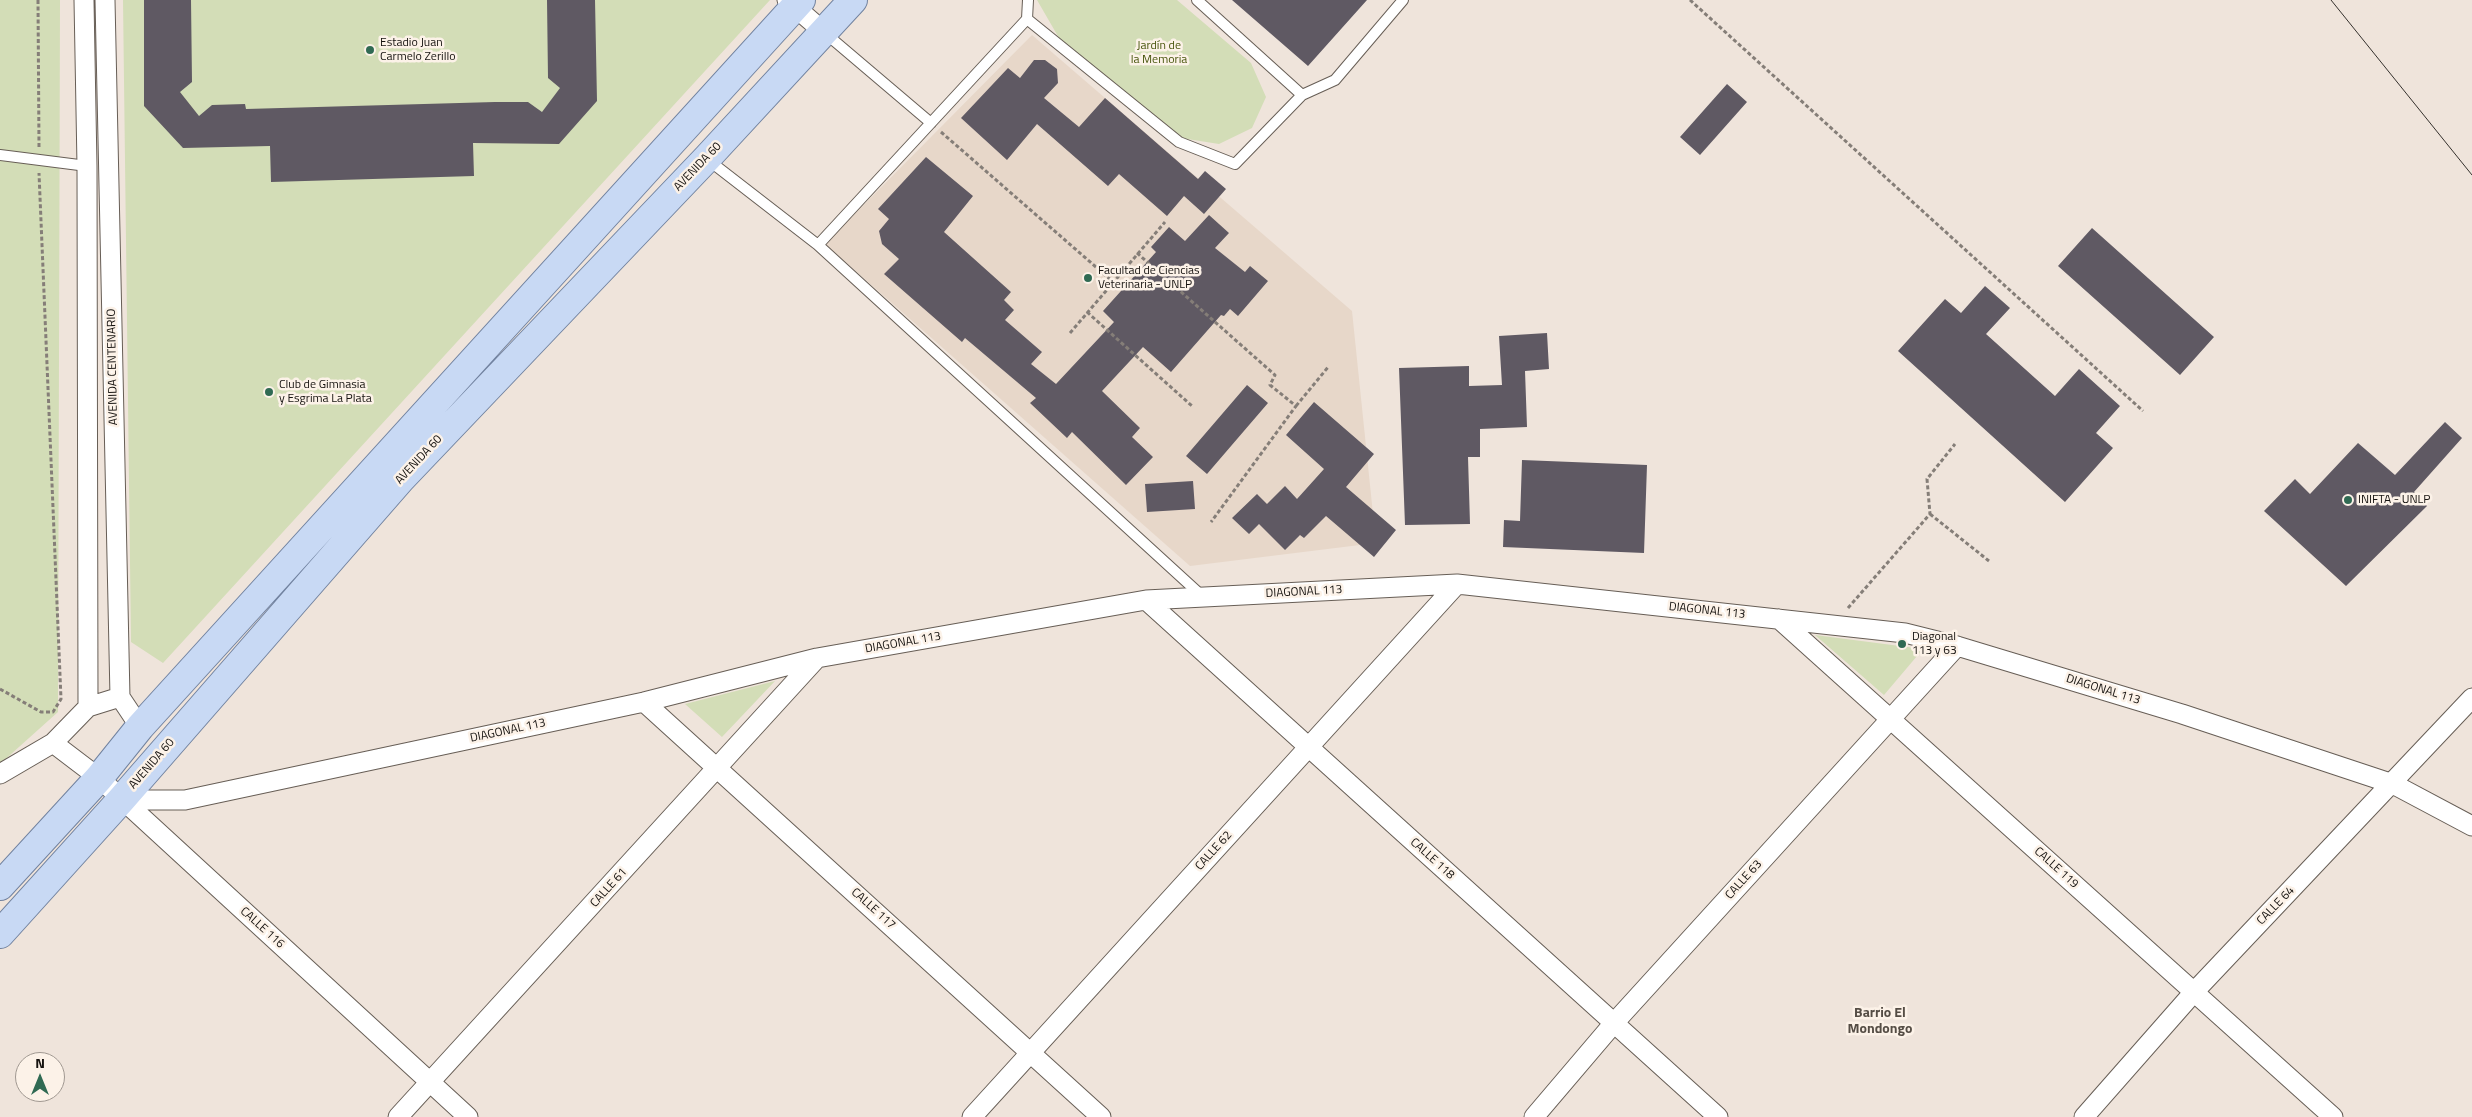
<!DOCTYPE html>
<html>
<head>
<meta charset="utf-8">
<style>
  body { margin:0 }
  #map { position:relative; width:2472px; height:1117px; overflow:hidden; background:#efe4db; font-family:"Titillium Web",sans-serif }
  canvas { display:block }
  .north { position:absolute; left:15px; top:1052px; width:50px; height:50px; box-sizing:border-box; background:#fcf2e8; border:1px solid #a09891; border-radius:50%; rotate:0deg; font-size:14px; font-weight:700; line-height:20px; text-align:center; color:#15120f }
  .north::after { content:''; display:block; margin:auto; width:18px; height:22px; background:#306a53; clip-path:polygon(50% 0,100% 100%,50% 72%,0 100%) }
</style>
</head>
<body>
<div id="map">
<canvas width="2472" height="1117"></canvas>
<div class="north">N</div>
</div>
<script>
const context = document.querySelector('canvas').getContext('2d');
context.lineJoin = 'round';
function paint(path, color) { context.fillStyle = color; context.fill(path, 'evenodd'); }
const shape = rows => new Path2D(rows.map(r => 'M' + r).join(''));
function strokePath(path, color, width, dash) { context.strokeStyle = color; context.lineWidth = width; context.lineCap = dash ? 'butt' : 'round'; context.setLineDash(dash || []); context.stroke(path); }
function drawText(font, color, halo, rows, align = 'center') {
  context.font = font + ' "Titillium Web",sans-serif'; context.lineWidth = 5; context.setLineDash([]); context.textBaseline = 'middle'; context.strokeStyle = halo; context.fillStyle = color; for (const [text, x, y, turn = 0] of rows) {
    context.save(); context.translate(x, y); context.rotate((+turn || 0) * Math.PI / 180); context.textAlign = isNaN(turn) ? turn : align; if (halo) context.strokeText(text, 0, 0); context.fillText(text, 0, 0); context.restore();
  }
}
paint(shape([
  [1032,35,1352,311,1376,543,1190,566,825,244]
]), '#e7d7c9');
paint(shape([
  [0,0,60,0,58,712,0,764],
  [123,0,770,0,163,663,131,642],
  [1037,0,1177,0,1251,63,1266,97,1252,128,1219,144,1181,138,1059,38],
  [1815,635,1923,649,1884,695],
  [775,681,722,737,685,704]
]), '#d3ddb7');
paint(shape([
  [144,0,191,0,192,82,180,92,199,116,212,105,245,104,246,109,495,102,528,102,542,112,560,88,548,78,547,0,595,0,597,101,559,144,473,143,474,176,271,182,270,146,183,148,144,106],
  [1232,0,1367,0,1308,66],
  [1034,60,1045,60,1057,69,1058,83,1044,98,1079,127,1105,98,1198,179,1205,171,1226,189,1204,214,1184,196,1167,216,1119,174,1108,186,1037,124,1007,160,961,118,1008,68,1020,78],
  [1727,84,1747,102,1700,155,1680,137],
  [926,157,973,196,944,232,1011,292,1004,300,1014,310,1005,320,1042,352,1031,364,1056,384,1114,322,1103,311,1156,252,1151,247,1169,227,1185,241,1209,215,1229,233,1215,248,1245,272,1250,266,1268,281,1238,316,1230,309,1224,316,1221,315,1171,372,1143,347,1102,391,1140,428,1132,437,1153,457,1126,485,1072,432,1067,438,1030,403,1036,398,965,338,962,342,884,274,899,259,882,244,879,231,889,219,878,209],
  [2092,228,2214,337,2180,375,2058,266],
  [1985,286,2010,308,1986,334,2055,396,2079,369,2120,406,2096,433,2113,448,2065,502,1898,351,1945,299,1961,313],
  [1547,333,1549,369,1525,371,1527,427,1480,429,1480,457,1468,457,1470,524,1405,525,1399,368,1469,366,1469,386,1502,385,1499,336],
  [1247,385,1268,403,1207,474,1186,456],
  [1314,402,1374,454,1346,487,1396,530,1374,557,1326,516,1304,538,1300,535,1285,550,1259,524,1249,534,1232,518,1257,494,1267,504,1285,486,1297,499,1324,469,1286,435],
  [2445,422,2462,438,2414,492,2427,506,2346,586,2264,511,2295,479,2310,494,2358,443,2395,475],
  [1522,460,1647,465,1644,553,1503,547,1504,520,1520,521],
  [1193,481,1195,509,1147,512,1145,484]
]), '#5f5963');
const lane = shape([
  [1027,19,1179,142,1235,164,1302,95,1197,0],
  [825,33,931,123],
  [1302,95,1335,80,1403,0],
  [0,155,87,166],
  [707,159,818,245,1202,596],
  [818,245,1027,19,1028,0]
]);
const street = shape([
  [84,0,87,166,88,707],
  [105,0,120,697,140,727],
  [787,0,825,33],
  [1146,600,1718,1117],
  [1779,619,2333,1117],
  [644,702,1101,1117],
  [53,743,99,778,468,1117],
  [0,774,53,743,88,707,120,697],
  [121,800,185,800,644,702,817,658,1146,600,1457,584,1905,633,1957,646,2182,714,2393,784,2472,826],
  [398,1117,817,658],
  [972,1117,1457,584],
  [1534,1117,1614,1023,1957,646],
  [2084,1117,2194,992,2472,698]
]);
const primary = shape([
  [0,886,99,778,140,727,801,0],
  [0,934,121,800,401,479,707,158,853,0]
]);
strokePath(lane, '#675e56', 12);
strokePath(street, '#675e56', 21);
strokePath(primary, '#71829f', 30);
strokePath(shape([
  [38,0,39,147],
  [1690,0,2143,411],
  [941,132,1112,281],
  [1137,253,1275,375,1270,385,1296,406,1211,522],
  [1087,312,1192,406],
  [1070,333,1165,222],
  [1296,406,1329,366],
  [1930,514,1989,561],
  [1848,608,1930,514,1927,479,1955,444],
  [0,689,41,712,53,712,61,699,39,173]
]), '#857e78', 3, [4, 2.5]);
strokePath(lane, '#fff', 10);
strokePath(street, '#fff', 19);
strokePath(primary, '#c8d9f4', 28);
strokePath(shape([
  [2331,0,2472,175]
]), '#35312d', 1);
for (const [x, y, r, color] of [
  [370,50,5,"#306a53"],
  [1088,278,5,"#306a53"],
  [269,392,5,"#306a53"],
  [2348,500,5,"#306a53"],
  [1902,644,5,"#306a53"]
]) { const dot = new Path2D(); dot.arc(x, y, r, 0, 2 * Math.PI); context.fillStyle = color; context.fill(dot); strokePath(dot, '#fcf2e8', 2); }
drawText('12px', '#15120f', '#fcf2e8', [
  ["Estadio Juan",380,43],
  ["Carmelo Zerillo",380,57],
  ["Facultad de Ciencias",1098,271],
  ["Veterinaria - UNLP",1098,285],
  ["Club de Gimnasia",279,385],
  ["y Esgrima La Plata",279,399],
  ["INIFTA - UNLP",2358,500],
  ["Diagonal",1912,637],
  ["113 y 63",1912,651]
], 'left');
drawText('12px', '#49560e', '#fcf2e8', [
  ["Jardín de",1159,46],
  ["la Memoria",1159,60]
]);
drawText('12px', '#15120f', '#fcf2e8', [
  ["AVENIDA 60",698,167,-46],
  ["AVENIDA CENTENARIO",113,367,-91],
  ["AVENIDA 60",419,460,-47],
  ["DIAGONAL 113",1304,592,-3],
  ["DIAGONAL 113",1707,611,6],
  ["DIAGONAL 113",903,643,-10],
  ["DIAGONAL 113",2103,690,17],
  ["DIAGONAL 113",508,731,-12],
  ["AVENIDA 60",152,764,-49],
  ["CALLE 62",1214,851,-48],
  ["CALLE 118",1432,859,42],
  ["CALLE 119",2056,868,42],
  ["CALLE 63",1744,880,-48],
  ["CALLE 61",609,888,-48],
  ["CALLE 64",2276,906,-46],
  ["CALLE 117",873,909,42],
  ["CALLE 116",262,928,42]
]);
drawText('bold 14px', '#554d45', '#fcf2e8', [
  ["Barrio El",1880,1014],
  ["Mondongo",1880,1030]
]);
</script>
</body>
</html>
